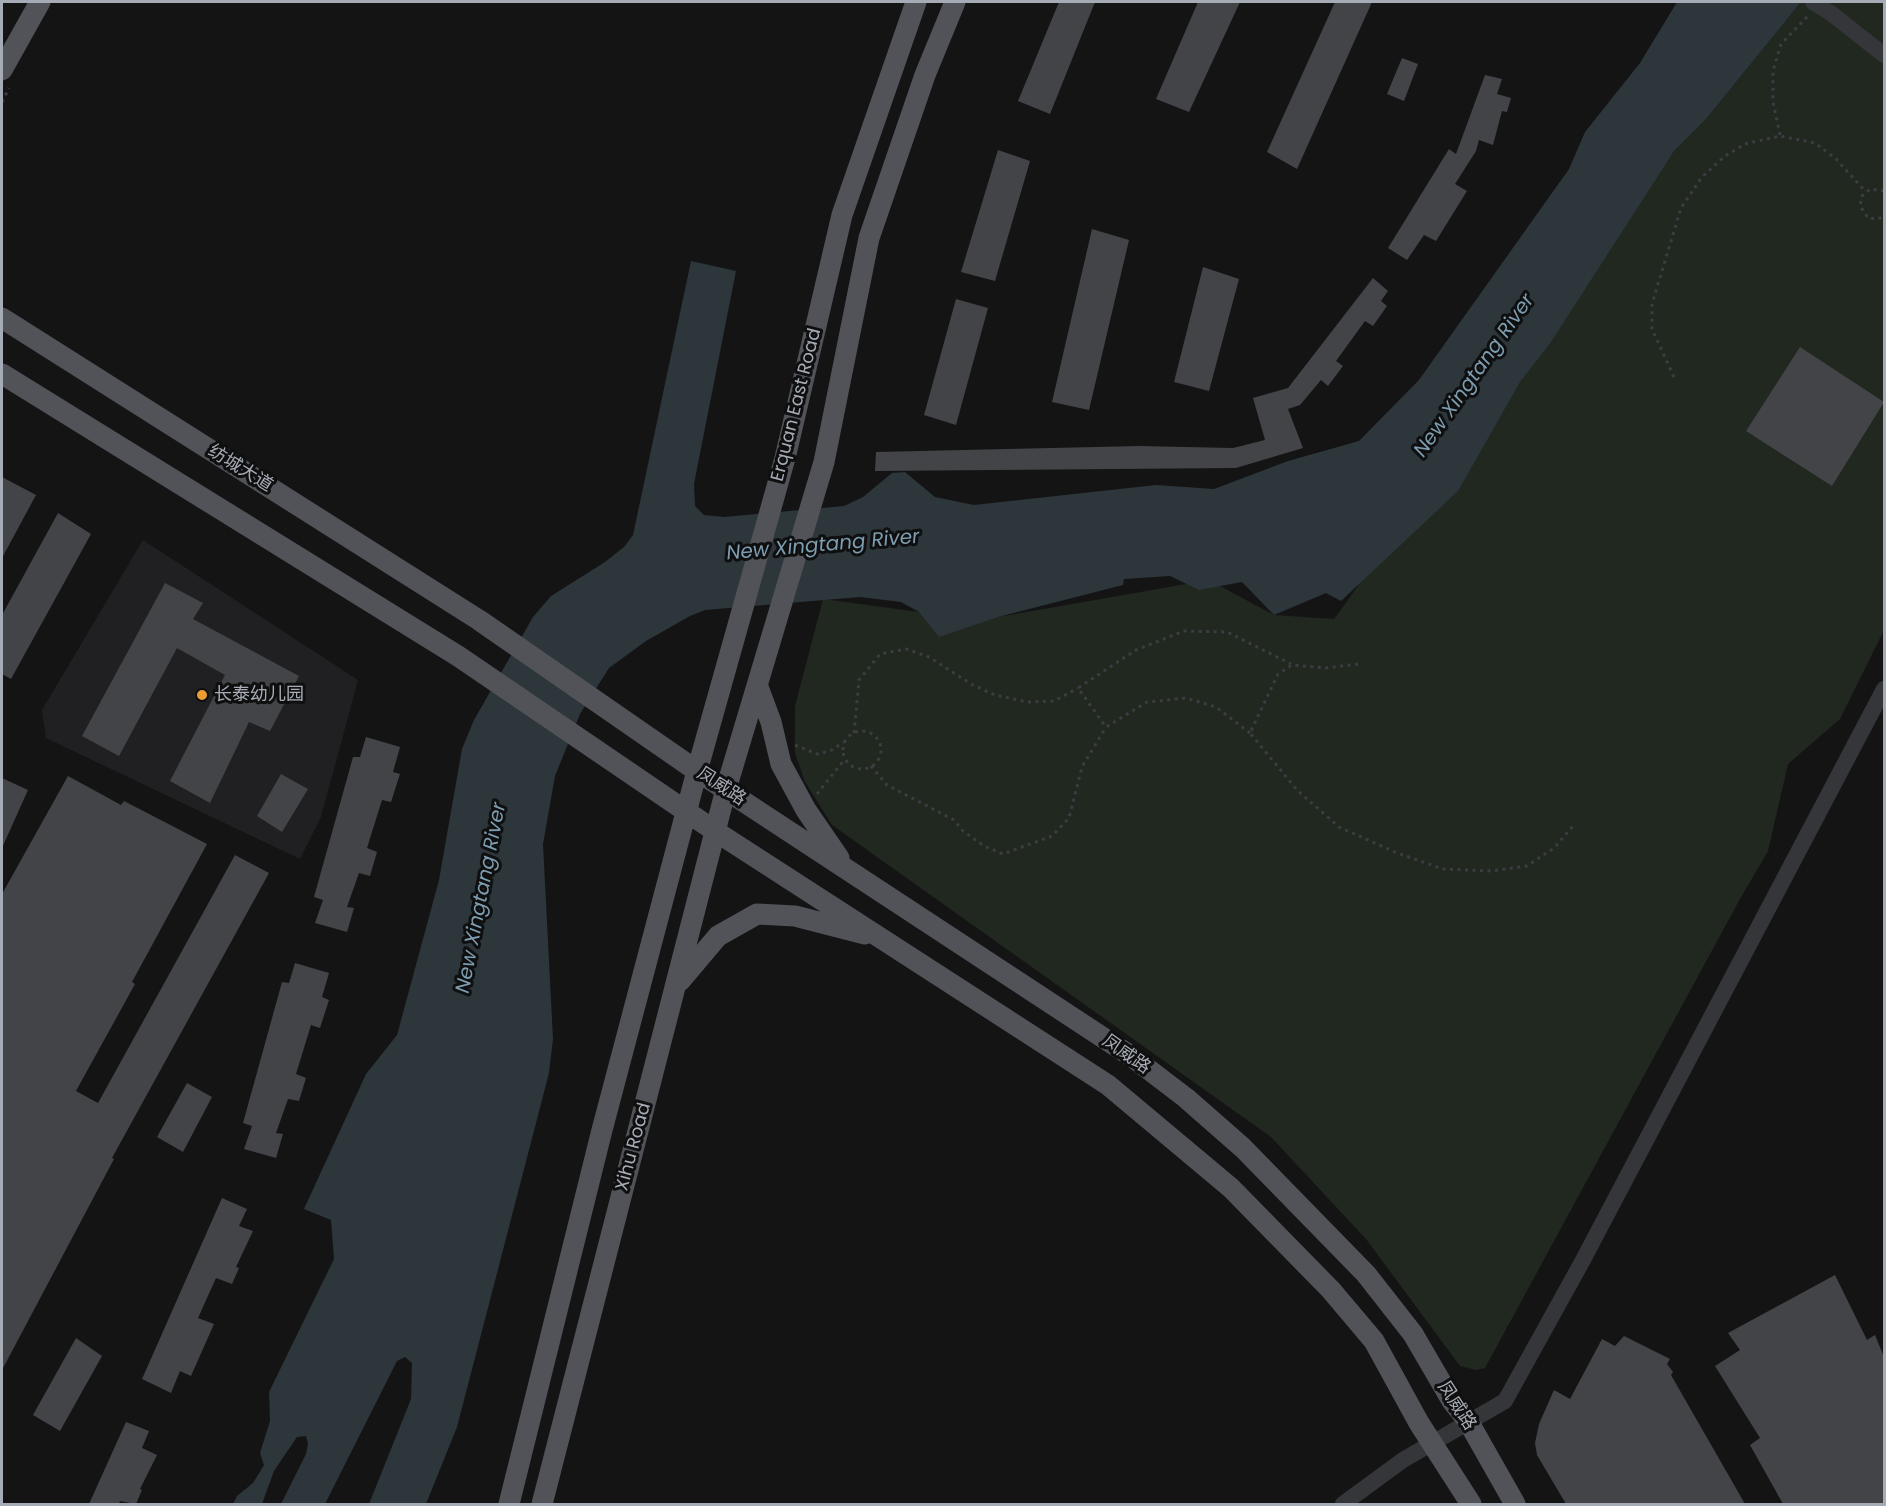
<!DOCTYPE html>
<html>
<head>
<meta charset="utf-8">
<style>
  body { margin:0 }
  #map { position:relative; width:1886px; height:1506px; overflow:hidden; background:#141415; font-family:Poppins,sans-serif }
  canvas { display:block }
  .frame { position:absolute; inset:0; border:3px solid #a6acb5; pointer-events:none }
</style>
</head>
<body>
<div id="map">
<canvas width="1886" height="1506"></canvas>
<div class="frame"></div>
</div>
<script>
const context = document.querySelector('canvas').getContext('2d');
context.lineJoin = 'round';
function paint(path, color) { context.fillStyle = color; context.fill(path, 'evenodd'); }
const shape = rows => new Path2D(rows.map(r => 'M' + r).join(''));
function strokePath(path, color, width, dash) { context.strokeStyle = color; context.lineWidth = width; context.lineCap = dash ? 'butt' : 'round'; context.setLineDash(dash || []); context.stroke(path); }
function drawText(font, color, halo, rows, align = 'center') {
  context.font = font + ' Poppins,"Noto Sans SC",sans-serif'; context.lineWidth = 6; context.setLineDash([]); context.textBaseline = 'middle'; context.strokeStyle = halo; context.fillStyle = color; for (const [text, x, y, turn = 0] of rows) {
    context.save(); context.translate(x, y); context.rotate((+turn || 0) * Math.PI / 180); context.textAlign = isNaN(turn) ? turn : align; if (halo) context.strokeText(text, 0, 0); context.fillText(text, 0, 0); context.restore();
  }
}
paint(shape([
  [143,540,358,680,321,817,300,859,46,738,42,710]
]), '#202022');
paint(shape([
  [1801,2,1884,2,1884,630,1840,719,1788,764,1768,851,1740,899,1485,1368,1476,1370,1460,1366,1366,1239,1271,1137,832,825,805,782,795,753,795,706,823,599,919,612,998,617,1209,580,1274,615,1334,619,1674,151,1707,118]
]), '#202820');
paint(shape([
  [1677,2,1801,2,1707,118,1674,151,1551,342,1520,382,1458,491,1341,601,1326,593,1274,615,1242,582,1199,590,1170,576,1124,579,1123,585,998,617,939,637,919,612,901,602,860,597,705,610,690,616,646,641,609,668,580,714,555,776,543,844,553,1039,549,1073,457,1427,426,1504,369,1504,411,1399,412,1363,405,1357,397,1361,325,1504,281,1504,306,1454,308,1444,306,1436,297,1437,274,1471,262,1504,233,1504,237,1496,253,1483,264,1465,260,1453,270,1421,269,1392,334,1259,331,1220,304,1209,366,1074,397,1035,439,880,462,749,474,720,533,617,551,596,605,562,624,547,633,535,691,261,736,271,694,484,695,506,704,515,724,517,844,506,863,497,892,473,905,472,935,497,974,505,1156,485,1214,489,1288,461,1359,441,1419,380,1569,169,1585,132,1640,63]
]), '#2c363b');
paint(shape([
  [1059,2,1095,2,1050,114,1018,101],
  [1198,2,1240,2,1189,112,1156,99],
  [1335,2,1372,2,1297,169,1267,152],
  [1402,58,1418,64,1404,101,1387,94],
  [1485,75,1502,79,1497,94,1511,98,1507,112,1502,111,1493,145,1479,140,1476,151,1455,184,1467,191,1436,241,1424,235,1407,260,1388,248,1449,149,1456,154],
  [998,150,1030,161,995,281,961,272],
  [1092,229,1129,240,1089,410,1052,402],
  [1203,267,1239,279,1209,391,1174,382],
  [1373,278,1388,291,1381,301,1387,306,1373,326,1365,321,1336,361,1343,366,1328,386,1321,380,1300,405,1288,409,1303,448,1236,468,875,471,876,452,1139,446,1233,448,1265,440,1253,398,1288,388],
  [956,299,988,308,956,425,924,415],
  [1800,347,1884,402,1832,486,1746,431],
  [2,477,36,495,2,558],
  [58,513,91,534,11,679,2,674,2,615],
  [165,583,203,603,193,619,299,676,270,731,249,722,210,803,170,781,225,675,177,648,119,756,82,736],
  [366,737,400,747,393,772,400,774,391,802,382,800,367,848,377,852,370,876,359,873,347,907,354,908,347,932,315,923,323,900,314,897,353,757,360,757],
  [281,774,308,789,282,832,257,816],
  [68,776,121,805,124,801,207,844,132,982,135,984,76,1091,98,1103,235,855,269,873,112,1158,114,1159,2,1370,2,894],
  [2,778,28,790,2,848],
  [295,963,329,973,322,997,329,1000,320,1028,311,1025,296,1074,306,1078,299,1101,288,1099,276,1133,283,1134,276,1158,244,1149,252,1126,243,1123,282,982,289,983],
  [187,1083,212,1097,183,1152,157,1137],
  [222,1198,247,1209,239,1226,253,1231,236,1267,239,1268,232,1284,216,1278,198,1318,214,1324,191,1376,180,1371,171,1393,142,1379],
  [1835,1275,1867,1340,1875,1335,1884,1357,1884,1504,1783,1504,1750,1445,1760,1438,1715,1366,1740,1350,1728,1333],
  [1624,1336,1670,1359,1667,1364,1673,1372,1671,1375,1745,1504,1566,1504,1537,1455,1535,1443,1539,1424,1554,1390,1570,1399,1602,1339,1615,1346],
  [76,1338,102,1356,60,1431,33,1415],
  [126,1422,149,1431,142,1448,157,1455,140,1489,142,1490,136,1504,120,1501,119,1504,89,1504]
]), '#434448');
strokePath(shape([
  [2,102,9,88],
  [1780,135,1773,102,1773,71,1781,44,1808,16],
  [1884,191,1870,189,1862,196,1860,206,1868,218,1878,219,1884,216],
  [1674,377,1652,329,1652,304,1681,208,1702,177,1725,156,1745,144,1780,136,1815,143,1836,159,1866,192],
  [1358,664,1326,668,1292,665,1278,674,1250,733,1297,790,1339,827,1397,853,1443,869,1491,871,1527,866,1554,848,1573,826],
  '843 750a19 19 0 1 1 38 0a19 19 0 1 1-38 0Z',
  [854,733,859,680,880,654,906,649,929,657,971,684,995,695,1027,702,1054,701,1078,688],
  [1250,733,1216,707,1186,698,1147,702,1106,727,1078,688,1136,650,1184,631,1227,632,1291,664],
  [795,745,817,754,830,751,844,742],
  [871,766,887,785,954,820,963,831,984,846,1003,854,1052,836,1069,818,1082,767,1106,727],
  [817,794,845,759]
]), '#3b3d41', 3, [3, 4.5]);
strokePath(shape([
  [1832,14,1884,55],
  [1343,1504,1403,1460,1505,1401,1583,1260,1884,689]
]), '#35363a', 16);
strokePath(shape([
  [2,70,40,2],
  [2,318,479,620,697,771,1131,1056,1186,1098,1243,1148,1366,1274,1413,1334,1452,1401,1468,1421,1515,1504],
  [2,374,458,656,715,831,1108,1085,1231,1188,1331,1290,1374,1341,1419,1423,1471,1504],
  [758,687,771,722,781,764,806,810,839,858],
  [680,981,718,936,757,914,795,916,865,934],
  [509,1504,602,1130,697,771,785,458,842,215,916,2],
  [542,1504,726,789,824,462,869,238,925,75,955,2]
]), '#515359', 21);
strokePath(shape([
  [1813,2,1832,14]
]), '#35363a', 16);
for (const [x, y, r, color] of [
  [202,695,6,"#ec9c34"]
]) { const dot = new Path2D(); dot.arc(x, y, r, 0, 2 * Math.PI); context.fillStyle = color; context.fill(dot); strokePath(dot, '#0f0f10', 2); }
drawText('18px', '#a6acb5', '#0f0f10', [
  ["Erquan East Road",797,405,-76],
  ["纺城大道",240,469,32],
  ["凤威路",721,787,33],
  ["凤威路",1126,1055,35],
  ["Xihu Road",634,1147,-75],
  ["凤威路",1456,1406,57]
]);
drawText('18px', '#a6acb5', '#0f0f10', [
  ["长泰幼儿园",214,695]
], 'left');
drawText('italic 20px', '#7d9db0', '#0f0f10', [
  ["New Xingtang River",1475,376,-55],
  ["New Xingtang River",823,546,-5],
  ["New Xingtang River",482,898,-79]
]);
</script>
</body>
</html>
